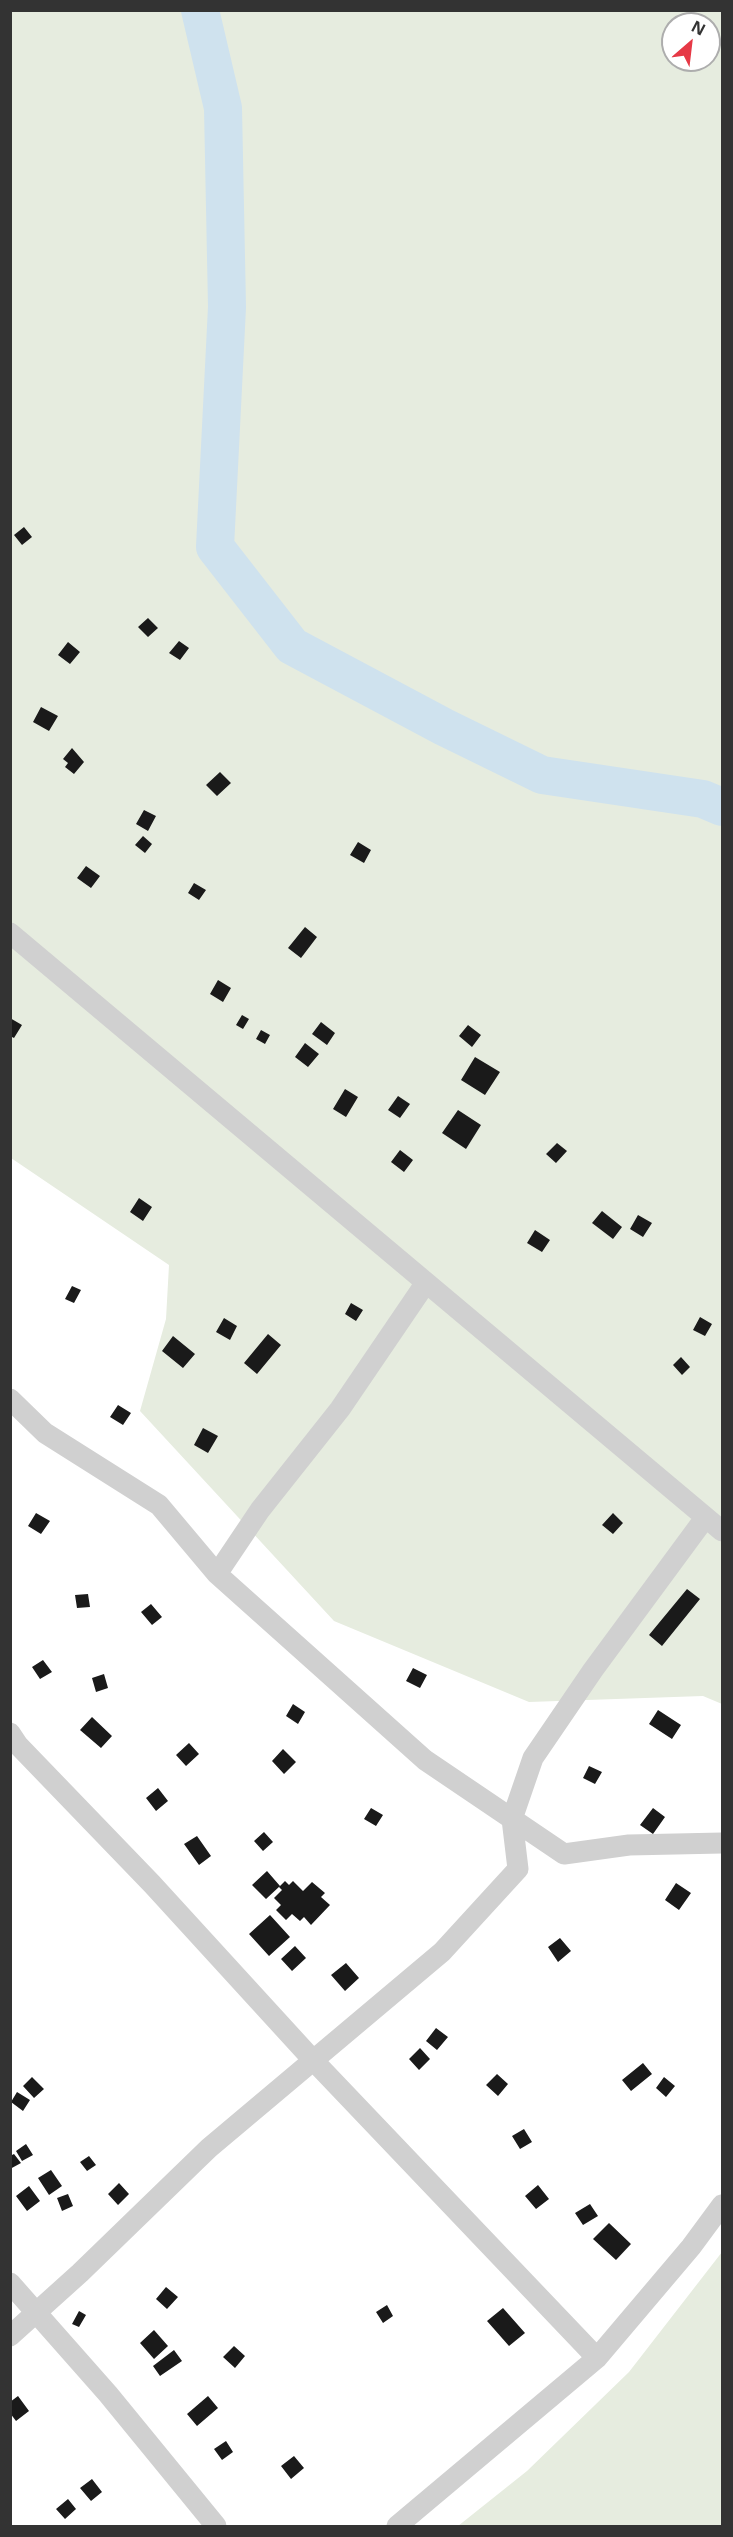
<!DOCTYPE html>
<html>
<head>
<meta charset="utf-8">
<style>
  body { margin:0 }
  #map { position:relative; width:733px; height:2537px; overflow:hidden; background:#fff; font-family:"Open Sans",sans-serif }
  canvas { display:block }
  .frame { position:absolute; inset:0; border:12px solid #333; pointer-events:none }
  .north { position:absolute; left:661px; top:12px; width:60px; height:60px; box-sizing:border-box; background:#fff; border:2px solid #adadad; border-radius:50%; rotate:28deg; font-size:16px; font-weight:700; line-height:24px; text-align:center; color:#333 }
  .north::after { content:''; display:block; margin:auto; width:21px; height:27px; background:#e63946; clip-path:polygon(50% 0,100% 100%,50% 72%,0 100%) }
</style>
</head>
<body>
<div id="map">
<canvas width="733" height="2537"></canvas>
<div class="frame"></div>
<div class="north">N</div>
</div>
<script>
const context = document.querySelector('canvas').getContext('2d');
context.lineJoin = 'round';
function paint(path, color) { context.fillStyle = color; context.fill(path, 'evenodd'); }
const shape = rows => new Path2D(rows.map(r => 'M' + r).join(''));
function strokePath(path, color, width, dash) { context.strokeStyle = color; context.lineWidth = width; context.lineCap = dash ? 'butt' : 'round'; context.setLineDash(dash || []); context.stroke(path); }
paint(shape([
  [11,11,722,11,722,1704,703,1696,529,1702,334,1621,140,1411,166,1319,169,1265,11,1158],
  [673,24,709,24,709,60,673,60],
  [722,2252,722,2526,458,2526,527,2471,629,2372]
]), '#e6ecdf');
strokePath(shape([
  [200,10,223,108,227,307,215,547,292,646,444,727,542,775,703,799,722,807]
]), '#cfe2ee', 38);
paint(shape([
  [24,527,32,537,22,545,14,535],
  [148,618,158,628,148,637,138,627],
  [179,641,189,648,180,660,169,653],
  [68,642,80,652,70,664,58,655],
  [41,707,58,716,49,731,33,722],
  [72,748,84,762,74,774,65,767,68,763,63,759],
  [220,772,231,783,217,796,206,785],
  [144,810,156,816,148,831,136,824],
  [143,836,152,844,145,853,135,845],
  [358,842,371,850,364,863,350,855],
  [86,866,100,876,91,888,77,878],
  [194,883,206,890,199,900,188,893],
  [305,927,317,937,301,958,288,948],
  [218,980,231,988,223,1002,210,994],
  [242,1015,249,1019,243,1029,236,1025],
  [10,1018,22,1025,14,1038,10,1036],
  [321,1022,335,1033,327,1045,312,1034],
  [468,1025,481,1035,472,1047,459,1036],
  [261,1030,270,1035,265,1044,256,1039],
  [305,1043,319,1054,308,1067,295,1057],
  [475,1057,500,1072,485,1095,461,1080],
  [345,1089,358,1097,346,1117,333,1109],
  [398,1096,410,1104,400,1118,388,1110],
  [458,1110,481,1125,466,1149,442,1133],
  [557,1143,567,1151,556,1163,546,1154],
  [400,1150,413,1160,404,1172,391,1162],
  [139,1198,152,1207,143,1221,130,1212],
  [602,1211,622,1227,613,1239,592,1223],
  [638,1215,652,1223,643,1237,630,1229],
  [535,1230,550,1240,542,1252,527,1243],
  [72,1286,81,1290,74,1303,65,1299],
  [351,1303,363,1310,356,1321,345,1314],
  [700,1317,712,1324,705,1336,693,1330],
  [224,1318,237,1326,230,1340,216,1332],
  [268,1334,281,1345,257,1374,244,1363],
  [173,1336,195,1354,183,1368,162,1351],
  [681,1357,690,1367,682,1375,673,1365],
  [118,1405,131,1413,123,1425,110,1417],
  [203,1428,218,1436,208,1453,194,1445],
  [36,1513,50,1521,41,1534,28,1526],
  [613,1513,623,1523,613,1534,602,1525],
  [687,1589,700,1599,662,1646,649,1635],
  [88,1594,90,1607,77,1608,75,1595],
  [151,1604,162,1617,152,1625,141,1612],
  [43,1660,52,1672,40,1679,32,1667],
  [413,1668,427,1675,420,1688,406,1681],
  [104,1674,108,1688,96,1692,92,1678],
  [293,1704,305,1712,298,1724,286,1716],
  [658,1710,681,1725,672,1739,649,1724],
  [92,1717,112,1736,101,1748,80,1730],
  [189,1743,199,1754,186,1766,176,1755],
  [283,1749,296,1762,284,1774,272,1761],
  [589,1766,602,1772,595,1784,583,1778],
  [158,1788,168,1801,156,1811,146,1798],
  [371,1808,383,1815,376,1826,364,1819],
  [653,1808,665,1817,653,1834,640,1825],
  [264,1832,273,1842,263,1851,254,1841],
  [197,1836,211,1856,199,1865,184,1844],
  [267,1871,280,1886,266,1899,252,1885],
  [285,1881,289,1885,293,1881,303,1891,312,1882,325,1893,321,1897,330,1905,311,1925,304,1917,300,1921,292,1914,286,1920,276,1910,281,1905,274,1898,282,1890,279,1887],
  [676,1883,691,1893,679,1910,665,1900],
  [270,1915,290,1937,269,1956,249,1934],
  [560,1938,571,1951,558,1962,548,1947],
  [295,1946,306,1958,292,1971,281,1959],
  [346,1963,359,1978,345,1991,331,1975],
  [436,2028,448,2037,437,2050,426,2041],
  [420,2048,430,2059,419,2070,409,2059],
  [643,2063,652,2074,631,2091,622,2080],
  [497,2074,508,2084,498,2096,486,2085],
  [32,2077,44,2089,34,2098,23,2086],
  [664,2077,675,2086,666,2097,656,2088],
  [17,2092,30,2100,23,2111,11,2102],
  [524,2129,532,2142,520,2149,512,2136],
  [26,2144,33,2155,22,2161,16,2151],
  [14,2154,21,2163,10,2169,10,2156],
  [89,2156,96,2165,87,2171,80,2162],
  [51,2170,62,2186,49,2195,38,2178],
  [119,2183,129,2194,118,2205,108,2194],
  [538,2185,549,2199,536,2209,525,2196],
  [29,2186,40,2201,27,2211,16,2196],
  [68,2194,73,2206,62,2211,57,2198],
  [590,2204,598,2216,583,2225,575,2213],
  [609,2223,631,2244,616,2260,593,2239],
  [166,2287,178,2297,167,2309,156,2299],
  [387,2305,393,2316,383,2323,376,2312],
  [503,2308,525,2333,509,2346,487,2321],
  [79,2311,86,2315,79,2327,72,2324],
  [154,2330,168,2346,154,2359,140,2343],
  [234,2346,245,2356,235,2368,223,2357],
  [174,2350,182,2361,160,2376,153,2366],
  [18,2396,29,2411,16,2421,10,2413,10,2402],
  [208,2396,218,2408,197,2426,187,2414],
  [226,2441,233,2452,222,2460,214,2449],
  [294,2456,304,2468,291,2479,281,2466],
  [92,2479,102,2492,91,2501,80,2488],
  [68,2499,76,2509,65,2519,56,2509]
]), '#1a1a1a');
strokePath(shape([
  [10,933,722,1531],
  [10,1399,45,1433,159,1505,217,1574,425,1760,564,1854,629,1845,722,1843],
  [217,1574,260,1510,340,1409,425,1284],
  [10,1733,18,1745,152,1884,312,2059,597,2358],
  [10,2283,108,2394,216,2526],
  [10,2336,80,2273,209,2148,442,1952,518,1869,512,1819,533,1758,593,1670,705,1518],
  [397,2526,597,2358,691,2247,722,2205]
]), '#d0d0d0', 21);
</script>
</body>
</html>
